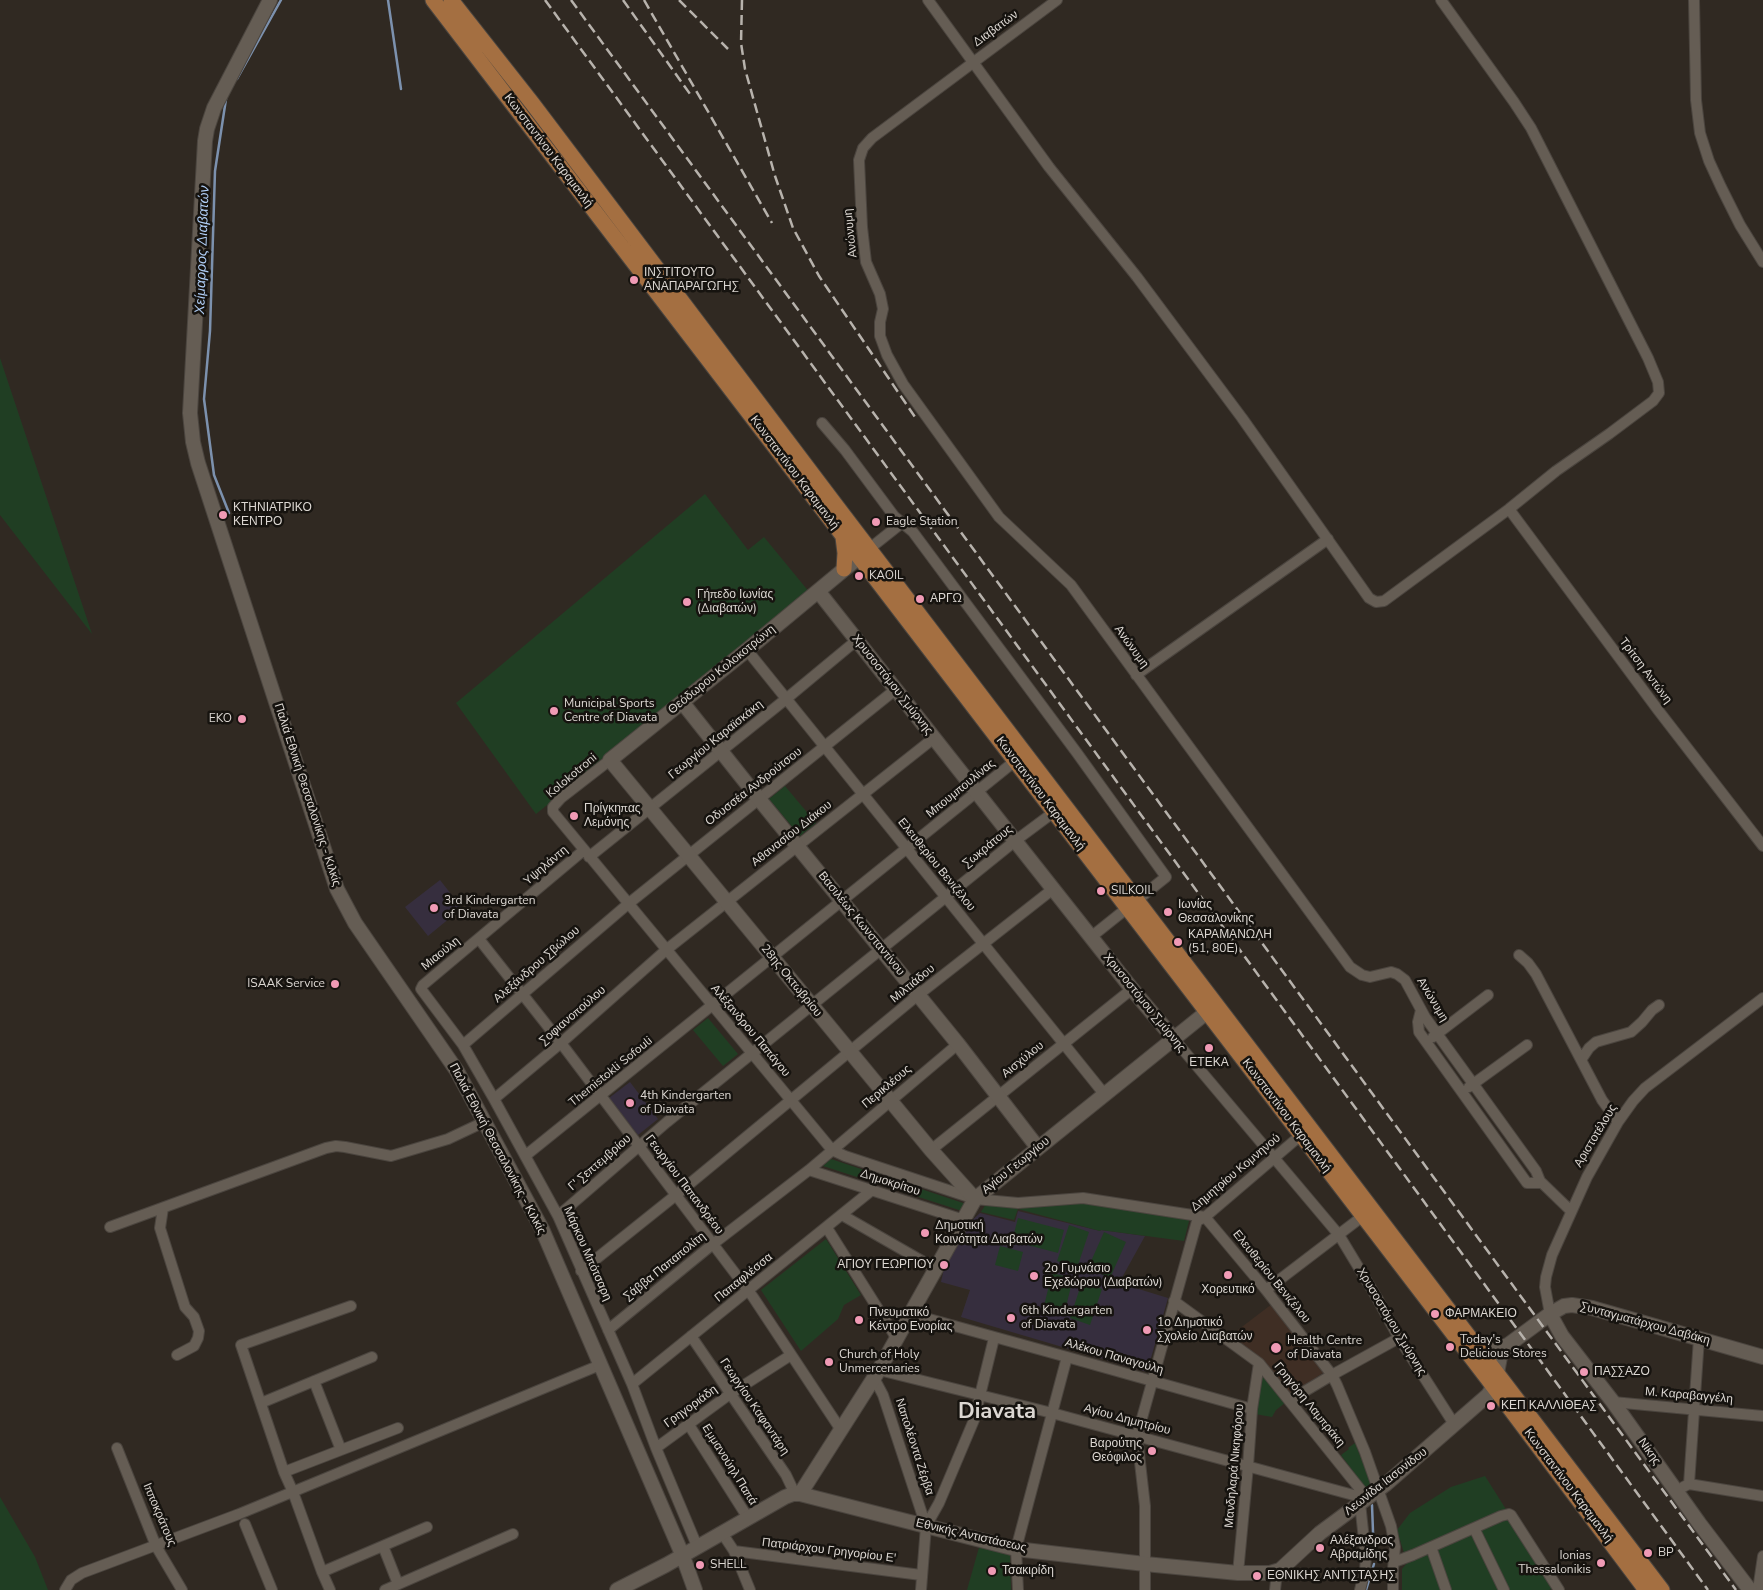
<!DOCTYPE html>
<html>
<head>
<meta charset="utf-8">
<style>
  body { margin:0 }
  canvas { display:block; background:#302922 }
</style>
</head>
<body>
<canvas width="1763" height="1590"></canvas>
<script>
const context = document.querySelector('canvas').getContext('2d');
context.lineJoin = 'round';
function paint(path, color) { context.fillStyle = color; context.fill(path, 'evenodd'); }
const shape = rows => new Path2D(rows.map(r => 'M' + r).join(''));
function strokePath(path, color, width, dash) { context.strokeStyle = color; context.lineWidth = width; context.lineCap = dash ? 'butt' : 'round'; context.setLineDash(dash || []); context.stroke(path); }
function drawText(font, color, halo, rows, align = 'center') {
  context.font = font + ' "Nunito Sans",sans-serif'; context.lineWidth = 5; context.setLineDash([]); context.textBaseline = 'middle'; context.strokeStyle = halo; context.fillStyle = color; for (const [text, x, y, turn = 0] of rows) {
    context.save(); context.translate(x, y); context.rotate((+turn || 0) * Math.PI / 180); context.textAlign = isNaN(turn) ? turn : align; if (halo) context.strokeText(text, 0, 0); context.fillText(text, 0, 0); context.restore();
  }
}
paint(shape([
  [440,880,462,908,428,936,405,907],
  [630,1082,658,1119,638,1135,609,1098],
  [1018,1211,1100,1231,1101,1230,1145,1236,1119,1283,1168,1298,1147,1372,961,1317,970,1290,941,1282,945,1264,967,1225,980,1213,1015,1222]
]), '#362e3e');
paint(shape([
  [1272,1304,1324,1372,1290,1395,1230,1336]
]), '#3f2e24');
paint(shape([
  [0,358,92,634,0,515],
  [705,494,748,550,764,537,810,593,536,814,456,703],
  [785,786,816,823,800,836,769,799],
  [708,1018,738,1054,723,1066,693,1030],
  [831,1159,966,1204,962,1211,823,1166],
  [1083,1202,1190,1217,1184,1241,1101,1230,1100,1231,1018,1209,1014,1220,981,1212,986,1204],
  [1018,1218,1064,1230,1058,1253,1012,1241],
  [1069,1225,1089,1232,1077,1268,1057,1261],
  [1104,1232,1126,1242,1110,1278,1088,1268],
  [826,1239,861,1295,844,1305,838,1319,801,1351,761,1290],
  [1000,1246,1023,1252,1018,1271,995,1265],
  [1052,1273,1073,1278,1064,1315,1043,1310],
  [1082,1282,1102,1289,1090,1325,1070,1318],
  [1263,1373,1285,1403,1276,1410,1272,1417,1255,1414,1260,1375],
  [1355,1443,1372,1486,1366,1489,1341,1455,1349,1449,1348,1448],
  [1485,1476,1555,1587,1549,1590,1402,1590,1402,1569,1407,1563,1397,1530,1410,1513,1451,1487],
  [0,1497,35,1557,48,1590,0,1590],
  [980,1544,1010,1552,1011,1590,967,1590]
]), '#203e23');
strokePath(shape([
  [388,0,401,89],
  [237,79,281,0],
  [226,99,215,171,210,331,204,399,214,475,229,513],
  [1372,1505,1374,1558],
  [1366,1590,1374,1564]
]), '#7c91ae', 2.5);
const street = shape([
  [928,0,1049,167,1137,277,1242,418,1369,598,1376,602,1384,601,1509,509,1556,471,1609,434,1653,401,1659,393,1658,382,1648,358,1531,128,1514,102,1441,0],
  [1057,0,872,138,863,148,859,160,862,227,866,262,880,294,883,309,880,322,880,336,887,355,903,384,999,517,1071,585,1350,967,1362,975,1370,977,1391,972,1397,974,1405,980,1425,1017,1536,1171,1540,1181,1571,1211],
  [1694,0,1696,100,1700,133,1709,161,1721,187,1740,225,1763,262],
  [822,423,845,450,894,516,913,532,1077,753,1166,877,1091,937],
  [1509,509,1658,710,1763,846],
  [869,549,903,522],
  [747,650,1105,1095],
  [1136,675,1328,539],
  [610,760,561,798,553,807,553,812,832,1150,845,1156,975,1199,1018,1203,1083,1198,1205,1217],
  [584,850,423,985,421,989,463,1045,494,1099,558,1216,632,1384,656,1448,697,1546],
  [589,857,786,699,857,640],
  [479,939,561,1043,753,1297,841,1430],
  [1519,955,1528,963,1536,974,1602,1100,1618,1122],
  [1421,1010,1418,1022,1419,1032,1527,1183,1542,1183],
  [1433,1037,1488,995],
  [1174,1039,1339,1235,1377,1298,1399,1338,1454,1424],
  [463,1045,628,904,895,690],
  [1581,1060,1589,1048,1596,1042,1631,1032,1642,1022,1652,1010,1659,1005],
  [1469,1087,1527,1045],
  [494,1099,561,1043,666,950,934,738],
  [931,1150,1132,989],
  [525,1156,1015,761],
  [809,1170,964,1220],
  [163,1208,160,1228,185,1307,194,1317,199,1331,198,1338,194,1346,177,1355],
  [842,1215,936,1269],
  [558,1216,667,1122,1015,841,1054,812],
  [1205,1217,1266,1290,1332,1375,1337,1385,1365,1452,1391,1526,1395,1547,1393,1569,1393,1590],
  [110,1227,326,1148,336,1146,345,1147,391,1156,448,1139,484,1122],
  [827,1228,897,1339],
  [581,1271,676,1195,918,995,1053,889],
  [1266,1290,1363,1216],
  [1174,1301,1259,1363,1368,1499],
  [911,1314,1067,1357,1252,1409],
  [1550,1314,1545,1287,1546,1277,1552,1255,1587,1177,1618,1122,1633,1101,1645,1088,1763,998],
  [608,1330,713,1244,809,1170,958,1044],
  [691,1336,786,1475,795,1494],
  [879,1370,1052,1413,1368,1499],
  [874,1378,883,1395,926,1526,921,1590],
  [314,1381,341,1450],
  [632,1384,872,1190],
  [1290,1400,1332,1375,1399,1338],
  [1613,1402,1763,1416],
  [261,1403,372,1357],
  [689,1425,748,1518],
  [117,1448,156,1546,182,1590],
  [656,1448,730,1394,791,1355],
  [284,1472,398,1428],
  [1689,1484,1699,1338],
  [1683,1487,1689,1484,1763,1496],
  [245,1524,272,1590],
  [926,1526,939,1503,974,1420,994,1338],
  [1474,1528,1504,1590],
  [722,1533,734,1551,750,1590],
  [383,1546,398,1584],
  [1431,1547,1446,1590],
  [734,1551,921,1575],
  [1394,1562,1413,1555,1501,1516,1509,1514,1511,1515,1559,1590],
  [322,1572,293,1492,284,1472,241,1345,351,1306],
  [1238,1573,1248,1466,1252,1409,1259,1363],
  [65,1590,71,1580,82,1573,239,1514,600,1365],
  [330,1590,322,1572,427,1527],
  [385,1590,513,1534],
  [1018,1590,1016,1549,1067,1357],
  [1145,1590,1145,1506,1137,1436,1197,1221,1205,1217,1301,1135],
  [1275,1590,1277,1572],
  [1360,1590,1365,1570,1366,1558,1360,1503],
  [1758,1590,1763,1556]
]);
const secondary = shape([
  [270,0,214,108,207,129,205,141,190,413,193,442,198,463,337,889,355,923,457,1071,542,1229,682,1554,695,1590],
  [853,562,747,650,610,760,931,1150,975,1199],
  [818,591,1132,989,1174,1039],
  [682,702,759,799,958,1044,1038,1148],
  [1550,1314,1562,1336,1613,1402,1699,1523,1750,1590],
  [1479,1348,1493,1350,1508,1345],
  [800,1494,879,1370,975,1199,1207,1012],
  [617,1590,666,1565,785,1497,793,1494,800,1494,1016,1549,1145,1564,1238,1573,1270,1573,1280,1570,1320,1533,1386,1484,1488,1395,1495,1384,1500,1357,1508,1345,1550,1314,1564,1306,1572,1305,1592,1308,1763,1357]
]);
const primary = shape([
  [433,0,1487,1378,1646,1590],
  [451,0,532,103,835,504,1662,1590],
  [843,537,845,553,844,569]
]);
strokePath(street, '#4b453f', 12);
strokePath(secondary, '#4b453f', 16);
strokePath(primary, '#4b453f', 17);
strokePath(street, '#655d54', 10);
strokePath(secondary, '#655d54', 14);
strokePath(primary, '#a46f41', 15);
strokePath(shape([
  [545,0,1708,1590],
  [571,0,1736,1590],
  [623,0,690,94],
  [644,0,772,223],
  [679,0,728,49],
  [742,0,741,43,745,69,775,176,793,228,819,276,915,417]
]), '#b7b2ac', 2.5, [10, 5]);
for (const [x, y, r, color] of [
  [634,280,5,"#f09ab5"],
  [223,515,5,"#f09ab5"],
  [876,522,5,"#f09ab5"],
  [859,576,5,"#f09ab5"],
  [920,599,5,"#f09ab5"],
  [687,602,5,"#f09ab5"],
  [554,711,5,"#f09ab5"],
  [242,719,5,"#f09ab5"],
  [574,816,5,"#f09ab5"],
  [1101,891,5,"#f09ab5"],
  [434,908,5,"#f09ab5"],
  [1168,912,5,"#f09ab5"],
  [1178,942,5,"#f09ab5"],
  [335,984,5,"#f09ab5"],
  [1209,1048,5,"#f09ab5"],
  [630,1103,5,"#f09ab5"],
  [925,1233,5,"#f09ab5"],
  [944,1265,5,"#f09ab5"],
  [1228,1275,5,"#f09ab5"],
  [1034,1276,5,"#f09ab5"],
  [1435,1314,5,"#f09ab5"],
  [1011,1318,5,"#f09ab5"],
  [859,1320,5,"#f09ab5"],
  [1147,1330,5,"#f09ab5"],
  [1450,1347,5,"#f09ab5"],
  [1276,1348,6,"#f09ab5"],
  [829,1362,5,"#f09ab5"],
  [1584,1372,5,"#f09ab5"],
  [1491,1406,5,"#f09ab5"],
  [1152,1451,5,"#f09ab5"],
  [1320,1548,5,"#f09ab5"],
  [1648,1553,5,"#f09ab5"],
  [1601,1563,5,"#f09ab5"],
  [700,1565,5,"#f09ab5"],
  [992,1571,5,"#f09ab5"],
  [1257,1576,5,"#f09ab5"]
]) { const dot = new Path2D(); dot.arc(x, y, r, 0, 2 * Math.PI); context.fillStyle = color; context.fill(dot); strokePath(dot, '#16130f', 2); }
drawText('12px', '#dcd7d2', '#16130f', [
  ["Διαβατών",996,29,-36],
  ["Κωνσταντίνου Καραμανλή",548,151,53],
  ["Ανώνυμη",851,233,-96],
  ["Κωνσταντίνου Καραμανλή",794,473,53],
  ["Ανώνυμη",1131,647,54],
  ["Θεόδωρου Κολοκοτρώνη",722,670,-39],
  ["Τρίτση Αντώνη",1645,671,53],
  ["Χρυσοστόμου Σμύρνης",892,685,52],
  ["Γεωργίου Καραϊσκάκη",716,740,-39],
  ["Kolokotroni",572,776,-40],
  ["Οδυσσέα Ανδρούτσου",754,787,-38],
  ["Μπουμπουλίνας",961,789,-39],
  ["Κωνσταντίνου Καραμανλή",1040,794,53],
  ["Παλιά Εθνική Θεσσαλονίκης - Κιλκίς",307,795,72],
  ["Αθανασίου Διάκου",792,834,-38],
  ["Σωκράτους",988,847,-39],
  ["Ελευθερίου Βενιζέλου",936,865,51],
  ["Υψηλάντη",546,866,-40],
  ["Βασιλέως Κωνσταντίνου",861,924,51],
  ["Μιαούλη",441,954,-39],
  ["Αλεξάνδρου Σβώλου",537,965,-41],
  ["28ης Οκτωβρίου",791,981,51],
  ["Μιλτιάδου",913,984,-39],
  ["Ανώνυμη",1432,1000,59],
  ["Χρυσοστόμου Σμύρνης",1144,1003,51],
  ["Σοφιανοπούλου",573,1016,-41],
  ["Αλέξανδρου Παπάγου",750,1031,50],
  ["Αισχύλου",1023,1060,-39],
  ["Themistokli Sofouli",611,1072,-39],
  ["Περικλέους",887,1087,-40],
  ["Κωνσταντίνου Καραμανλή",1286,1116,53],
  ["Αριστοτέλους",1596,1136,-59],
  ["Παλιά Εθνική Θεσσαλονίκης - Κιλκίς",497,1149,62],
  ["Γ' Σεπτεμβρίου",600,1163,-41],
  ["Αγίου Γεωργίου",1016,1166,-39],
  ["Δημητρίου Κομνηνού",1236,1173,-40],
  ["Δημοκρίτου",890,1183,18],
  ["Γεωργίου Παπανδρέου",684,1185,53],
  ["Μάρκου Μπότσαρη",587,1254,66],
  ["Σάββα Παπαπολίτη",665,1267,-39],
  ["Ελευθερίου Βενιζέλου",1271,1277,51],
  ["Παπαφλέσσα",744,1278,-39],
  ["Χρυσοστόμου Σμύρνης",1391,1322,59],
  ["Συνταγματάρχου Δαβάκη",1645,1324,15],
  ["Αλέκου Παναγούλη",1114,1357,16],
  ["Μ. Καραβαγγέλη",1689,1396,5],
  ["Γρηγόρη Λαμπράκη",1309,1405,51],
  ["Γρηγοριάδη",691,1407,-36],
  ["Γεωργίου Καφαντάρη",754,1407,56],
  ["Αγίου Δημητρίου",1127,1420,15],
  ["Ναπολέοντα Ζέρβα",914,1447,72],
  ["Νίκης",1649,1452,55],
  ["Εμμανούηλ Παπά",729,1465,58],
  ["Μανδηλαρά Νικηφόρου",1235,1466,-85],
  ["Λεωνίδα Ιασονίδου",1386,1482,-38],
  ["Κωνσταντίνου Καραμανλή",1568,1486,53],
  ["Ιπποκράτους",159,1515,67],
  ["Εθνικής Αντιστάσεως",971,1536,13],
  ["Πατριάρχου Γρηγορίου Ε'",829,1551,7]
]);
drawText('12px', '#dcd7d2', '#16130f', [
  ["ΙΝΣΤΙΤΟΥΤΟ",644,273],
  ["ΑΝΑΠΑΡΑΓΩΓΗΣ",644,287],
  ["ΚΤΗΝΙΑΤΡΙΚΟ",233,508],
  ["ΚΕΝΤΡΟ",233,522],
  ["Eagle Station",886,522],
  ["KAOIL",869,576],
  ["Γήπεδο Ιωνίας",697,595],
  ["(Διαβατών)",697,609],
  ["ΑΡΓΩ",930,599],
  ["Municipal Sports",564,704],
  ["Centre of Diavata",564,718],
  ["EKO",232,719,"right"],
  ["Πρίγκηπας",584,809],
  ["Λεμόνης",584,823],
  ["SILKOIL",1111,891],
  ["3rd Kindergarten",444,901],
  ["of Diavata",444,915],
  ["Ιωνίας",1178,905],
  ["Θεσσαλονίκης",1178,919],
  ["ΚΑΡΑΜΑΝΩΛΗ",1188,935],
  ["(51, 80Ε)",1188,949],
  ["ISAAK Service",325,984,"right"],
  ["ΕΤΕΚΑ",1209,1063,"center"],
  ["4th Kindergarten",640,1096],
  ["of Diavata",640,1110],
  ["Δημοτική",935,1226],
  ["Κοινότητα Διαβατών",935,1240],
  ["ΑΓΙΟΥ ΓΕΩΡΓΙΟΥ",934,1265,"right"],
  ["2ο Γυμνάσιο",1044,1269],
  ["Εχεδώρου (Διαβατών)",1044,1283],
  ["Χορευτικό",1228,1290,"center"],
  ["6th Kindergarten",1021,1311],
  ["of Diavata",1021,1325],
  ["Πνευματικό",869,1313],
  ["Κέντρο Ενορίας",869,1327],
  ["ΦΑΡΜΑΚΕΙΟ",1445,1314],
  ["1ο Δημοτικό",1157,1323],
  ["Σχολείο Διαβατών",1157,1337],
  ["Today's",1460,1340],
  ["Delicious Stores",1460,1354],
  ["Health Centre",1287,1341],
  ["of Diavata",1287,1355],
  ["Church of Holy",839,1355],
  ["Unmercenaries",839,1369],
  ["ΠΑΣΣΑΖΟ",1594,1372],
  ["ΚΕΠ ΚΑΛΛΙΘΕΑΣ",1501,1406],
  ["Βαρούτης",1142,1444,"right"],
  ["Θεόφιλος",1142,1458,"right"],
  ["Αλέξανδρος",1330,1541],
  ["Αβραμίδης",1330,1555],
  ["BP",1658,1553],
  ["Ionias",1591,1556,"right"],
  ["Thessalonikis",1591,1570,"right"],
  ["SHELL",710,1565],
  ["Τσακιρίδη",1002,1571],
  ["ΕΘΝΙΚΗΣ ΑΝΤΙΣΤΑΣΗΣ",1267,1576]
], 'left');
drawText('italic 14px', '#afcdf5', '#16130f', [
  ["Χείμαρρος Διαβατών",203,250,-88]
]);
drawText('bold 22px', '#dcd7d2', '#16130f', [
  ["Diavata",997,1413]
]);
</script>
</body>
</html>
